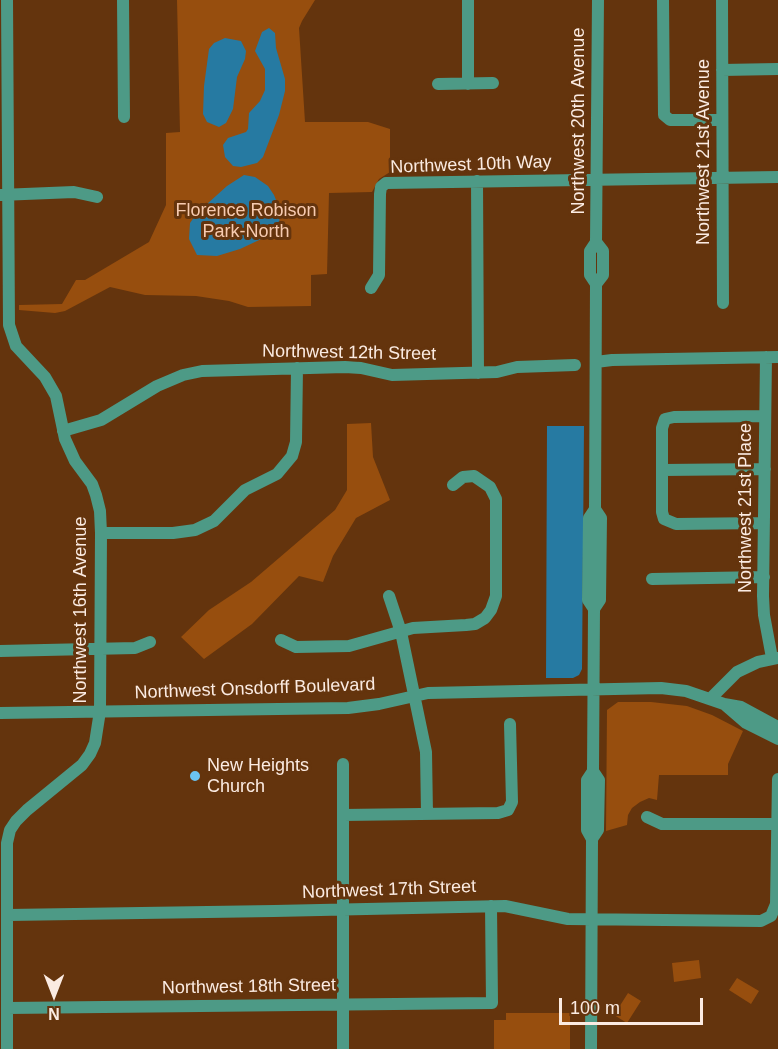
<!DOCTYPE html>
<html>
<head>
<meta charset="utf-8">
<style>
  body { margin:0 }
  #map { position:relative; width:778px; height:1049px; overflow:hidden; background:#64340d; font-family:Arial,sans-serif }
  canvas { display:block }
  .north { position:absolute; left:24px; top:965px; width:60px; height:60px; -webkit-text-stroke:4px #64340d; paint-order:stroke; rotate:180deg; font-size:16px; font-weight:700; line-height:24px; text-align:center; color:#fbebe2 }
  .north::after { content:''; display:block; margin:auto; width:21px; height:27px; background:#fbebe2; clip-path:polygon(50% 0,100% 100%,50% 72%,0 100%) }
  .scale { position:absolute; left:559px; top:998px; width:144px; height:27px; box-sizing:border-box; border:3px solid #fbebe2; border-top:0; padding-left:8px; font-size:18px; line-height:21px; white-space:nowrap; color:#fbebe2; -webkit-text-stroke:4px #64340d; paint-order:stroke }
</style>
</head>
<body>
<div id="map">
<canvas width="778" height="1049"></canvas>
<div class="north">N</div>
<div class="scale">100 m</div>
</div>
<script>
const context = document.querySelector('canvas').getContext('2d');
context.lineJoin = 'round';
function paint(path, color) { context.fillStyle = color; context.fill(path, 'evenodd'); }
const shape = rows => new Path2D(rows.map(r => 'M' + r).join(''));
function strokePath(path, color, width, dash) { context.strokeStyle = color; context.lineWidth = width; context.lineCap = dash ? 'butt' : 'round'; context.setLineDash(dash || []); context.stroke(path); }
function drawText(font, color, halo, rows, align = 'center') {
  context.font = font + ' Arial,sans-serif'; context.lineWidth = 6; context.setLineDash([]); context.textBaseline = 'middle'; context.strokeStyle = halo; context.fillStyle = color; for (const [text, x, y, turn = 0] of rows) {
    context.save(); context.translate(x, y); context.rotate((+turn || 0) * Math.PI / 180); context.textAlign = isNaN(turn) ? turn : align; if (halo) context.strokeText(text, 0, 0); context.fillText(text, 0, 0); context.restore();
  }
}
paint(shape([
  [177,0,315,0,302,21,299,28,305,122,368,122,390,129,390,172,379,179,372,192,329,193,327,274,311,275,311,306,248,307,229,301,196,296,145,295,110,287,65,311,55,313,19,310,19,305,62,304,76,280,85,280,149,242,166,205,166,133,180,132],
  [371,423,373,457,390,500,356,518,333,556,323,582,299,576,252,624,204,659,181,637,209,610,251,582,335,510,347,490,347,424],
  [618,702,651,702,687,706,712,715,743,731,728,764,728,775,659,775,657,800,649,798,640,802,632,808,628,815,627,825,606,831,607,710],
  [699,960,701,978,674,982,672,963],
  [737,978,759,991,751,1004,729,990],
  [628,993,641,1001,627,1023,614,1015],
  [506,1013,570,1013,570,1049,494,1049,494,1020,506,1020]
]), '#974e0e');
paint(shape([
  [269,28,275,33,276,48,285,79,285,91,279,115,263,157,257,163,241,167,233,166,225,157,223,145,228,138,246,132,248,129,249,113,260,101,265,90,265,69,255,51,262,32],
  [225,38,241,41,246,51,245,59,237,77,233,109,226,123,219,127,207,122,203,114,204,86,209,49,214,43],
  [244,175,255,177,268,186,274,195,280,210,279,227,272,234,240,249,217,256,197,255,189,239,190,223,197,213,227,186],
  [547,426,584,426,582,669,579,675,573,678,546,678]
]), '#267aa2');
strokePath(shape([
  [7,0,9,325,16,346,45,377,56,396,65,439,75,461,92,484,96,495,100,511,101,533,100,711,95,743,90,754,82,765,27,810,16,821,10,830,7,843,7,1049],
  [123,0,124,117],
  [468,0,468,84],
  [663,0,664,115,670,120,722,120],
  [722,0,723,303],
  [722,70,778,69],
  [438,84,493,83],
  [477,181,478,373],
  [0,195,74,192,97,197],
  [596,284,603,275,603,251,596,242],
  [371,288,379,275,380,194,381,187,386,183,778,177],
  [766,357,763,596,764,615,772,658],
  [596,362,612,360,778,357],
  [63,431,101,420,157,386,183,375,202,371,345,367,361,368,392,375,497,372,517,367,575,365],
  [663,470,765,469],
  [764,523,676,524,664,519,662,512,662,428,665,419,674,417,765,416],
  [101,533,173,533,195,530,214,521,245,490,277,474,292,456,296,442,297,368],
  [652,579,764,577],
  [389,596,401,632,426,752,427,814],
  [594,609,600,600,601,518,595,509],
  [281,640,296,647,349,646,413,628,466,625,475,624,485,618,491,610,496,596,496,499,490,487,474,476,463,477,453,485],
  [0,651,135,648,150,642],
  [711,698,737,672,758,662,778,658],
  [724,704,746,723,778,739],
  [0,713,348,708,379,704,428,693,661,688,686,691,724,704,741,707,778,727],
  [343,815,498,813,508,810,512,802,510,724],
  [647,817,662,824,777,824],
  [592,839,587,830,587,780,593,771],
  [8,915,274,911,505,906,568,919,761,921,771,916,776,904,778,779],
  [7,1008,492,1003,491,906],
  [343,1049,343,764],
  [591,1049,592,839,598,830,599,780,593,771,594,609,588,600,589,518,595,509,596,284,590,275,590,251,596,242,598,0]
]), '#4d9a86', 12);
for (const [x, y, r, color] of [
  [195,776,6,"#6bc3f2"]
]) { const dot = new Path2D(); dot.arc(x, y, r, 0, 2 * Math.PI); context.fillStyle = color; context.fill(dot); strokePath(dot, '#64340d', 2); }
drawText('18px', '#fbebe2', '#64340d', [
  ["Northwest 20th Avenue",579,121,-90],
  ["Northwest 21st Avenue",704,152,-90],
  ["Northwest 10th Way",471,165,-2],
  ["Northwest 12th Street",349,353,1],
  ["Northwest 21st Place",746,508,-90],
  ["Northwest 16th Avenue",81,610,-90],
  ["Northwest Onsdorff Boulevard",255,689,-2],
  ["Northwest 17th Street",389,890,-2],
  ["Northwest 18th Street",249,987,-1]
]);
drawText('18px', '#f7cbb0', '#64340d', [
  ["Florence Robison",246,211],
  ["Park-North",246,232]
]);
drawText('18px', '#fbebe2', '#64340d', [
  ["New Heights",207,766],
  ["Church",207,787]
], 'left');
</script>
</body>
</html>
